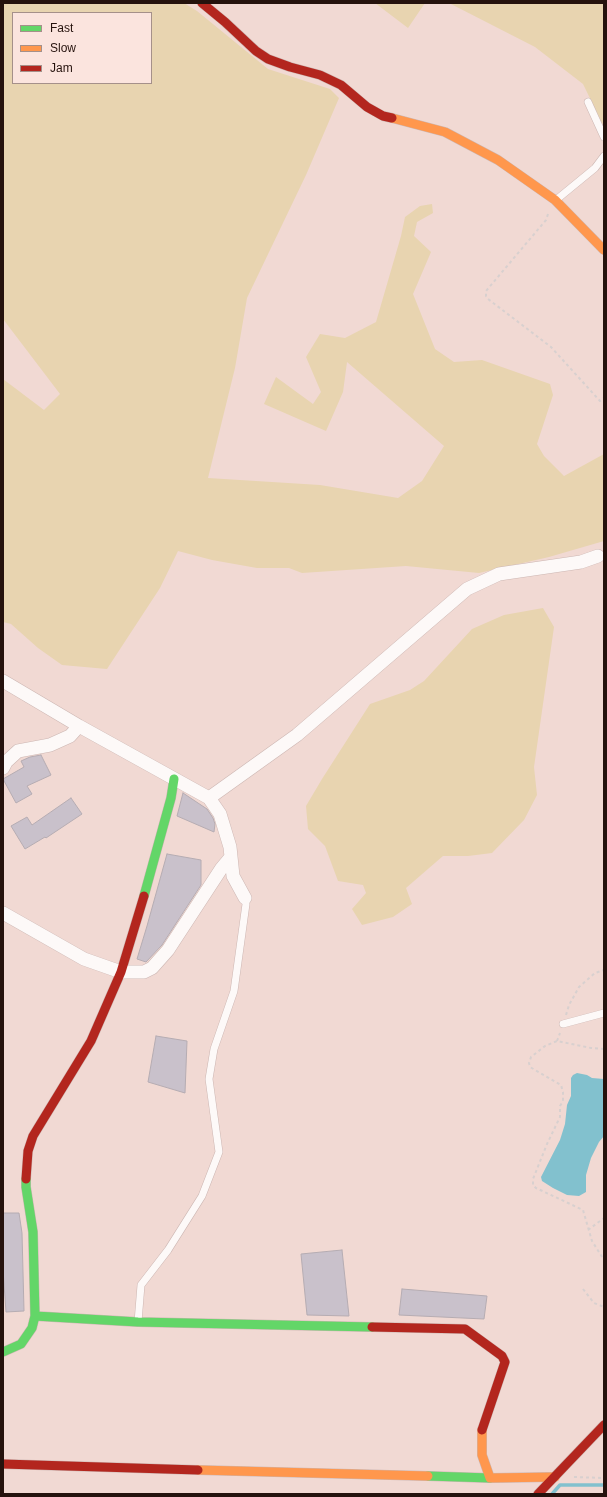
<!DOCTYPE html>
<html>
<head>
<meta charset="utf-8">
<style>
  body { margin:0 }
  #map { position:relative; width:607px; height:1497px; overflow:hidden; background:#f1d9d3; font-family:Arial,sans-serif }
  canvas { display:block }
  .frame { position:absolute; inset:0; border:4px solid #25120d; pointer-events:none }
  .legend { position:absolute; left:12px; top:12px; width:140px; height:72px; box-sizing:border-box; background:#fbe4de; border:1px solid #a5908a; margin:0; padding:5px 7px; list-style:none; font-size:12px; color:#25120d }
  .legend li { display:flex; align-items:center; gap:8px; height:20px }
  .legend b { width:20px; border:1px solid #a5908a }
</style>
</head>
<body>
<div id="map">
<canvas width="607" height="1497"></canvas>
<div class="frame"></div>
<ul class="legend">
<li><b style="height:5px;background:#63d668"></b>Fast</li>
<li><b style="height:5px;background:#ff974d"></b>Slow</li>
<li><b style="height:5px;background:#b3261e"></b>Jam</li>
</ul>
</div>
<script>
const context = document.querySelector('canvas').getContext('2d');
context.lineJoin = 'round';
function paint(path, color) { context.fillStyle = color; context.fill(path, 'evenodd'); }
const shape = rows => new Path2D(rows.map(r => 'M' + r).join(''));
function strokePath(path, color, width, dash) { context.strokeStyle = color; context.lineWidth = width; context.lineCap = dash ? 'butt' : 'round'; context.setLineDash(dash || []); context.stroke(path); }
paint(shape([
  [3,3,184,3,197,11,268,69,330,89,339,98,306,175,247,298,235,368,208,478,320,485,398,498,422,481,444,446,347,362,343,392,326,431,264,404,276,377,313,404,321,392,306,357,320,334,345,338,376,322,401,236,405,217,420,206,432,204,433,213,417,222,414,236,431,252,413,294,435,349,454,362,482,360,550,384,553,395,537,444,544,456,564,476,604,454,604,541,549,557,479,573,406,566,302,573,289,568,257,568,212,560,178,551,160,588,107,669,62,665,38,648,11,624,3,622,3,379,44,410,60,394,3,319],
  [13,13,151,13,151,83,13,83],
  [375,3,425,3,408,28],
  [449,3,604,3,604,127,583,84,535,47],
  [543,608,554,627,534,767,537,795,524,820,492,853,468,856,443,856,406,888,412,904,393,917,362,925,352,909,366,893,363,885,338,881,325,846,308,829,306,806,322,779,370,704,410,690,424,681,472,629,504,615]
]), '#e8d4b0');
paint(shape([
  [577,1073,587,1075,592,1078,604,1079,604,1136,599,1142,591,1158,586,1175,586,1192,579,1196,567,1195,553,1188,542,1181,541,1177,560,1140,565,1124,567,1105,571,1096,571,1078,573,1075]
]), '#82c1ce');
strokePath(shape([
  [552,1494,560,1485,604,1485]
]), '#82c1ce', 3.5);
const building = shape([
  [41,755,51,775,27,786,32,794,16,803,3,779,24,767,21,761,30,757,41,755],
  [183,793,207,809,213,818,215,824,214,832,177,816,183,793],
  [71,798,82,814,46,838,45,837,25,849,11,826,27,817,32,825,71,798],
  [167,854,201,860,201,885,162,945,146,962,137,959,147,926,167,854],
  [156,1036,187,1041,185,1093,148,1082,156,1036],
  [3,1213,19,1213,22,1233,24,1311,6,1312,3,1270,3,1213],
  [342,1250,349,1316,307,1315,301,1254,342,1250],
  [402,1289,487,1296,484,1319,399,1315,402,1289]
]);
paint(building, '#c9c1cb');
strokePath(building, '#b5acb2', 1);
const lane = shape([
  [588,102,604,137],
  [556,200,595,168,604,156],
  [563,1024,604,1013],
  [138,1322,141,1285,168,1250,202,1196,219,1152,209,1079,214,1049,234,991,246,904,245,898]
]);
const street = shape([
  [3,681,79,726,209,798,220,814,230,847,233,876,245,898],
  [3,768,6,762,18,751,50,745,70,736,79,726],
  [209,798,297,735,467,589,499,574,581,562,598,556],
  [3,913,84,959,121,972,144,972,152,968,168,950,221,869,231,857]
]);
const fast = shape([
  [144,896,171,798,174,779],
  [35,1316,138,1322,372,1327],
  [3,1352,21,1344,32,1328,35,1316,33,1232,26,1187,26,1179],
  [428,1476,490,1478]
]);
const slow = shape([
  [392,118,445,132,498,160,555,200,604,250],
  [482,1430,482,1455,490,1478,555,1477],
  [198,1470,428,1476]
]);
const jam = shape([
  [202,3,225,22,256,51,268,59,290,67,320,75,341,85,367,107,383,116,392,118],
  [26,1179,28,1151,33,1136,91,1041,121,972,144,896],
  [372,1327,465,1329,502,1356,505,1362,482,1430],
  [3,1464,198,1470],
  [538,1494,604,1425]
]);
strokePath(lane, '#ccb6b2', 8);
strokePath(street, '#ccb6b2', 14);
strokePath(fast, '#ccb6b2', 10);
strokePath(slow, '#ccb6b2', 10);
strokePath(jam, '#ccb6b2', 10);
strokePath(shape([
  [548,214,546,220,486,291,486,296,488,299,551,347,600,401,604,398],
  [566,1015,569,1005,579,987,595,973,604,970],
  [557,1041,560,1033],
  [604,1049,591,1048,557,1041,545,1046,531,1057,529,1063,530,1067,561,1085,563,1092,563,1101,560,1106,560,1117,547,1144,533,1179,533,1185,536,1188,583,1210,592,1241,604,1260],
  [588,1230,604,1218],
  [583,1289,594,1303,604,1307],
  [574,1477,604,1478]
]), '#d8d0cf', 2, [3, 3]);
strokePath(lane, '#fdf9f8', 7);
strokePath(street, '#fdf9f8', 13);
strokePath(fast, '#63d668', 9);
strokePath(slow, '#ff974d', 9);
strokePath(jam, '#b3261e', 9);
</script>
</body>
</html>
